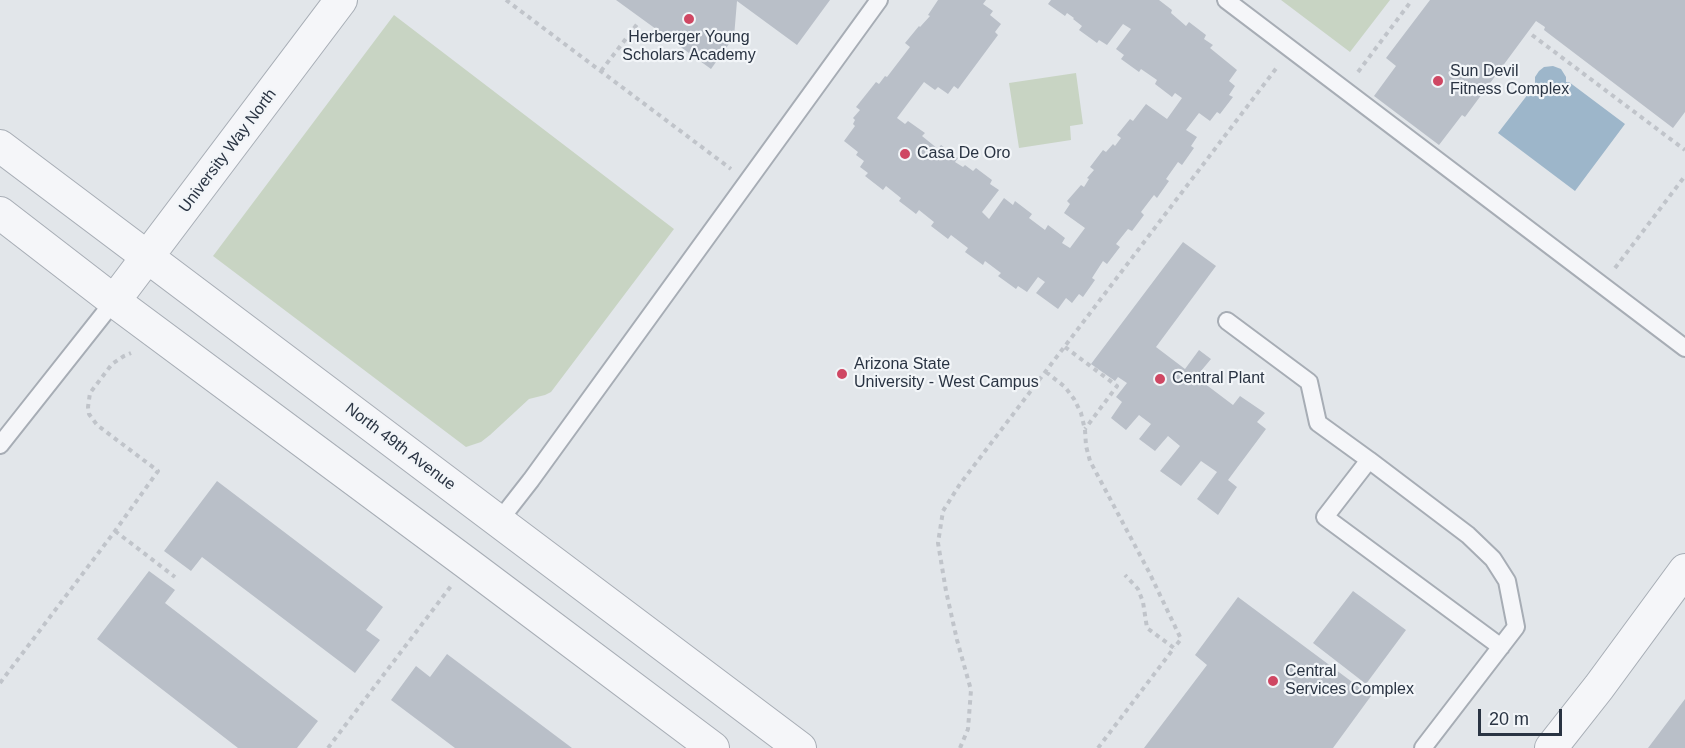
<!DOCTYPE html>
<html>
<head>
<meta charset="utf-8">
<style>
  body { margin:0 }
  #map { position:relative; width:1685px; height:748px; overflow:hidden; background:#e2e6ea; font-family:Arial,sans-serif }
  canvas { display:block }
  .scale { position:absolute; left:1478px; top:709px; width:84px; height:27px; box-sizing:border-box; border:3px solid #2a3443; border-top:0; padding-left:8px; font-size:18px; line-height:21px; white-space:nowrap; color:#2a3443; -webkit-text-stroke:4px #f2f5f8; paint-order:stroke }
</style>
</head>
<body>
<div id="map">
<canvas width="1685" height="748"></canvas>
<div class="scale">20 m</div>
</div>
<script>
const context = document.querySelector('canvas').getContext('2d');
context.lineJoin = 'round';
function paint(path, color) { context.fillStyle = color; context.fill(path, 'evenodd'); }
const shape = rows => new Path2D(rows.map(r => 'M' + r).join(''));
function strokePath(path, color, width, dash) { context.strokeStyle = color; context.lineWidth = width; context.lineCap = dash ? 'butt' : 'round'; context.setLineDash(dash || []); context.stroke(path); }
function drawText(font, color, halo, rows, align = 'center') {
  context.font = font + ' Arial,sans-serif'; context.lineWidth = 4.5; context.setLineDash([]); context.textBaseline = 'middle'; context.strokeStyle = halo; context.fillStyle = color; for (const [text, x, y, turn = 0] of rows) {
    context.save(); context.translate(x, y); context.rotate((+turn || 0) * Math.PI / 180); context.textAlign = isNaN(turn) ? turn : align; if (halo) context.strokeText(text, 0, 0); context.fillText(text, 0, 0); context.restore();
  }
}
paint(shape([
  [1281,0,1390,0,1350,52],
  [394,15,674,229,551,392,545,395,529,399,490,435,481,442,466,447,213,256],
  [1076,73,1083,124,1070,126,1071,140,1019,148,1009,83]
]), '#c8d4c3');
paint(shape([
  [1553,66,1561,69,1566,77,1566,82,1569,82,1625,124,1575,191,1498,133,1535,85,1535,77,1539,71,1544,67]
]), '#9db6ca');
paint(shape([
  [616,0,830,0,797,45,737,1,734,37,711,69],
  [938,0,986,0,983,4,993,11,990,15,1001,24,995,32,998,35,958,89,954,86,948,94,938,87,935,90,924,82,897,118,905,124,908,121,925,133,922,136,938,149,941,145,958,158,955,162,963,167,965,165,973,171,976,168,992,180,990,184,999,190,982,212,989,219,1004,198,1013,205,1015,201,1032,214,1029,218,1045,230,1048,225,1065,238,1062,243,1070,248,1085,228,1064,213,1070,204,1067,201,1081,185,1084,187,1089,179,1087,178,1094,170,1090,167,1103,150,1106,152,1113,144,1115,146,1121,138,1117,135,1130,119,1133,121,1146,104,1167,119,1182,98,1175,93,1172,97,1155,84,1157,80,1141,69,1139,72,1121,59,1124,55,1116,49,1131,29,1123,24,1107,45,1099,40,1097,43,1079,30,1082,26,1073,19,1074,18,1067,13,1065,16,1048,4,1051,0,1159,0,1172,10,1171,13,1186,26,1189,22,1206,35,1204,39,1213,45,1210,48,1237,70,1229,81,1235,86,1229,95,1233,97,1220,114,1217,112,1210,121,1199,113,1186,130,1197,137,1191,146,1194,148,1182,165,1178,162,1166,179,1169,181,1157,198,1154,195,1141,212,1144,215,1132,231,1128,229,1116,244,1120,247,1107,264,1103,261,1092,278,1095,280,1083,297,1079,294,1072,303,1066,298,1058,309,1036,293,1045,282,1038,277,1027,292,1018,286,1016,289,998,276,1001,273,985,261,983,265,965,252,968,248,951,235,948,239,931,226,934,222,919,210,916,214,899,201,901,198,886,186,883,190,865,176,868,173,860,167,864,161,856,155,858,152,844,141,855,126,853,124,855,120,853,118,860,110,856,107,876,82,879,84,885,76,887,77,910,47,905,43,919,26,920,27,930,16,928,15],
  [1430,0,1685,0,1685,112,1673,128,1544,30,1545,27,1536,21,1465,117,1462,115,1439,145,1374,96,1396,66,1386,58],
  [1183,242,1216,266,1156,347,1185,369,1199,350,1211,359,1196,377,1233,405,1240,396,1265,413,1257,422,1266,429,1228,480,1237,487,1218,515,1197,499,1217,472,1201,461,1181,486,1160,471,1180,446,1168,436,1155,451,1139,439,1151,424,1139,415,1126,430,1111,418,1122,402,1116,397,1127,383,1118,377,1115,381,1091,364],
  [217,481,383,607,366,630,380,640,355,673,202,557,191,571,164,551],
  [149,571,175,590,165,603,318,721,297,748,238,748,97,639],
  [1353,591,1406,630,1366,684,1313,643],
  [1238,597,1371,696,1333,748,1144,748,1207,665,1195,655],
  [447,654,572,748,455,748,391,700,416,666,430,677],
  [1685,699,1685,748,1648,748]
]), '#b9bfc8');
const service = shape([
  [1226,0,1685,348],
  [1227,321,1309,382,1318,423,1369,460,1325,517,1501,647],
  [0,445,114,301],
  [1369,460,1468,535,1493,559,1507,581,1516,627,1423,748],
  [499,521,531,480,879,0]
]);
const minor = shape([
  [0,146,800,748],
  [0,213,114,301,468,564,713,748],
  [114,301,341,0],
  [1551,748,1599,687,1685,570]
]);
strokePath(service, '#a7adb5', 20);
strokePath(minor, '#a7adb5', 34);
strokePath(shape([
  [506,0,731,169],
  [1532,35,1685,150],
  [601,71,638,23],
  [1358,72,1412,0],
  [1615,268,1685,176],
  [1065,347,1117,386,1085,429],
  [1046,372,1065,387,1074,399,1081,413,1085,430,1086,446,1090,461,1149,572,1181,639,1174,648],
  [115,531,175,577],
  [0,683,115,531,158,471,97,425,89,414,88,407,90,393,112,364,124,356,131,353],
  [328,748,451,586],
  [960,748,968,729,971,690,957,640,946,591,938,543,943,511,960,484,1278,66],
  [1098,748,1174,648,1147,628,1143,602,1138,589,1125,575]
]), '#c0c4ca', 4, [4.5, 4.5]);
strokePath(service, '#f5f6f9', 16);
strokePath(minor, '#f5f6f9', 32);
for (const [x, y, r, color] of [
  [689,19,6,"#cf4763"],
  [1438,81,6,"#cf4763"],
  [905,154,6,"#cf4763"],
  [842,374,6,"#cf4763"],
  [1160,379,6,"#cf4763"],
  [1273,681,6,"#cf4763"]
]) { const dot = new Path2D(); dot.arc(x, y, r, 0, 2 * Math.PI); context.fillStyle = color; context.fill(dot); strokePath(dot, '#f2f5f8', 2); }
drawText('16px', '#2a3443', '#f2f5f8', [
  ["Herberger Young",689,38,"center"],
  ["Scholars Academy",689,56,"center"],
  ["Sun Devil",1450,72],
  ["Fitness Complex",1450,90],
  ["Casa De Oro",917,154],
  ["Arizona State",854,365],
  ["University - West Campus",854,383],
  ["Central Plant",1172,379],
  ["Central",1285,672],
  ["Services Complex",1285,690]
], 'left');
drawText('16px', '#2a3443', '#f2f5f8', [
  ["University Way North",228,151,-53],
  ["North 49th Avenue",400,447,37]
]);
</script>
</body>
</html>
